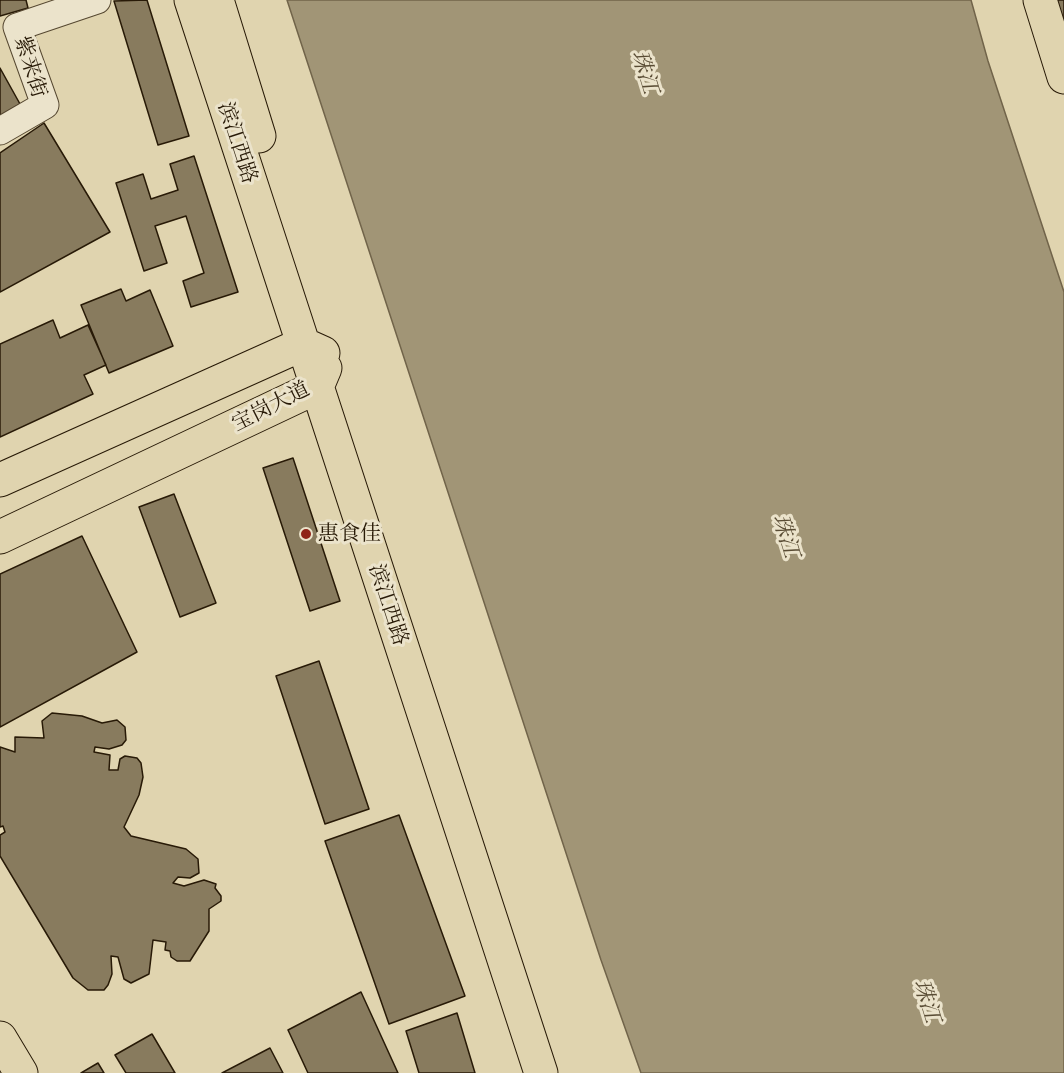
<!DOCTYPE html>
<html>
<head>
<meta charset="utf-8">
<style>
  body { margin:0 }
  canvas { display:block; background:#e0d4af }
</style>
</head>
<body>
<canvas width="1064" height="1073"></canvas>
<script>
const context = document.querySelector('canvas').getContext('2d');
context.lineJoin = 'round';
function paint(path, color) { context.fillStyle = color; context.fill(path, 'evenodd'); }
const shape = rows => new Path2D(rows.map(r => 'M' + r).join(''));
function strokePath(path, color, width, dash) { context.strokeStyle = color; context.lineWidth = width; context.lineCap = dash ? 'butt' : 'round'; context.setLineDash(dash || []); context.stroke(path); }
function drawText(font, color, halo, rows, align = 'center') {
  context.font = font + ' "EB Garamond","Noto Serif SC",serif'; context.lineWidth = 6; context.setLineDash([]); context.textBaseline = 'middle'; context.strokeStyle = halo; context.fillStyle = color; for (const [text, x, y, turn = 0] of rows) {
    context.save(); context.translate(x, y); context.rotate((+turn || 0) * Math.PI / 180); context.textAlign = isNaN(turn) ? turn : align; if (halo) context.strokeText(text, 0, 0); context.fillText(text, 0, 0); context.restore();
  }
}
const water = shape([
  [287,0,971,0,988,61,1064,292,1064,1073,641,1073,601,960,287,0]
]);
paint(water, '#a19576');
strokePath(water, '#71644a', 1.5);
const building = shape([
  [0,0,26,0,28,8,0,16,0,0],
  [147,0,189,136,158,145,114,1,147,0],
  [1046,0,1064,0,1064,41,1046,0],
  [0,68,20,104,0,116,0,68],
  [44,123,110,232,0,292,0,153,44,123],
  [194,156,238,292,191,307,183,281,204,273,186,216,155,226,167,263,144,271,116,183,143,174,151,199,178,190,170,164,194,156],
  [121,289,126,301,150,290,173,346,109,373,81,305,121,289],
  [53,320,60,338,88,325,106,365,84,375,93,394,0,437,0,344,53,320],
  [293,458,340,601,310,611,263,468,293,458],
  [174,494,216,603,180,617,139,507,174,494],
  [82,536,137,652,0,727,0,574,82,536],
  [319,661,369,809,325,824,276,676,319,661],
  [52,713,82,716,102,723,117,720,125,727,126,740,122,745,109,749,95,747,94,752,110,755,109,770,118,770,120,759,125,756,137,758,141,763,143,777,139,795,124,827,131,836,186,849,198,859,199,873,190,878,178,877,173,883,184,886,204,880,216,884,215,888,221,896,221,901,209,909,209,931,190,961,177,961,171,957,170,951,165,950,166,942,153,940,149,974,131,983,124,979,118,957,111,956,112,974,108,985,104,990,88,990,73,978,0,856,0,835,5,832,3,826,0,827,0,747,15,752,15,737,44,738,42,721,52,713],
  [399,815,465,996,389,1024,325,841,399,815],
  [361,992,398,1073,308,1073,288,1030,361,992],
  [457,1013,475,1073,419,1073,406,1031,457,1013],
  [152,1034,175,1073,126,1073,115,1055,152,1034],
  [270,1048,283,1073,222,1073,270,1048],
  [98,1063,104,1073,81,1073,98,1063]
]);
paint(building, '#887b5e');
strokePath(building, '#281a07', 1.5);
const minor = shape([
  [0,131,45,105,17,27,97,0]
]);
const major = shape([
  [191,0,541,1073],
  [217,0,259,136],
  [1040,0,1064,77],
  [0,480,303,344,323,353],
  [0,537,317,387,325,368],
  [0,1038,21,1073]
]);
strokePath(minor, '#564831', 29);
strokePath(major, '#281a07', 35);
strokePath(minor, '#ebe3cb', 27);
strokePath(major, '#e0d4af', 33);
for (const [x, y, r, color] of [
  [306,534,6,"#8f2418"]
]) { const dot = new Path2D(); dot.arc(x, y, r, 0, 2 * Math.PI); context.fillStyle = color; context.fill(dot); strokePath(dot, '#ebe3cb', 2); }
drawText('21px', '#281a07', '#ebe3cb', [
  ["紫来街",30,67,73],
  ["滨江西路",237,143,72],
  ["宝岗大道",271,407,-27],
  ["滨江西路",388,605,72]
]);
drawText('21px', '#281a07', '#ebe3cb', [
  ["惠食佳",318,534]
], 'left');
drawText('italic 22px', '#584b33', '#ebe3cb', [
  ["珠江",644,72,73],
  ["珠江",785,536,73],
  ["珠江",926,1001,73]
]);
</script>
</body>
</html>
